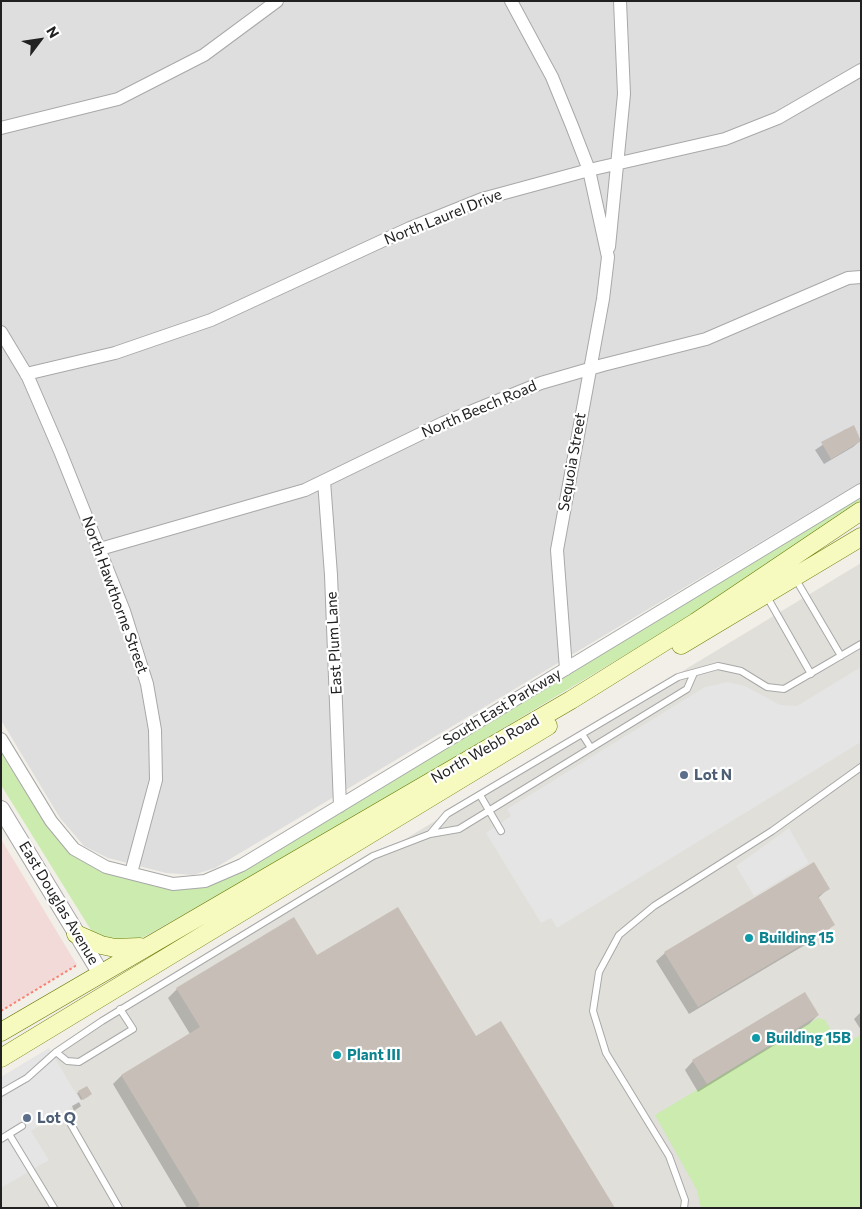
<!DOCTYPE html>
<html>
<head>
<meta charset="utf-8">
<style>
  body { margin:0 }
  #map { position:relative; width:862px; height:1209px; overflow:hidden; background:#f2efe8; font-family:Commissioner,sans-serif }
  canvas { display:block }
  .frame { position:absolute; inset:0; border:2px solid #212121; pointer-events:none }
  .north { position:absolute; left:15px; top:15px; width:50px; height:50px; -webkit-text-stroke:4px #fff; paint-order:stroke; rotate:59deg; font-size:14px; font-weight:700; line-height:20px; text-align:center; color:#212121 }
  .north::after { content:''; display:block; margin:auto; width:18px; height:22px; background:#212121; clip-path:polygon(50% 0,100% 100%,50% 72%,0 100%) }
</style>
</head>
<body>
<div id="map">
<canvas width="862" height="1209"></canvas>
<div class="frame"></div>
<div class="north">N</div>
</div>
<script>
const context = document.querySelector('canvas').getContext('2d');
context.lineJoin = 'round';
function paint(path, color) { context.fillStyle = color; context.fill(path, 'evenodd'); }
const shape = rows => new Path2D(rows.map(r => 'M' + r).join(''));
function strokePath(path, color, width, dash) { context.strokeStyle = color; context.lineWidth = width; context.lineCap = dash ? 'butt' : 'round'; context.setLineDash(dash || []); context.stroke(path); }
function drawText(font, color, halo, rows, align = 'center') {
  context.font = font + ' Commissioner,sans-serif'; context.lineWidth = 4.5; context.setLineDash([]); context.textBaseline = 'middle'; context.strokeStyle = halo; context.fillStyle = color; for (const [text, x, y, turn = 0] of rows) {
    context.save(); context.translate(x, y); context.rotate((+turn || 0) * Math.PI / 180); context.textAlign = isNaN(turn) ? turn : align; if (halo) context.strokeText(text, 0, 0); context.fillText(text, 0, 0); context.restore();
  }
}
paint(shape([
  [1,1,861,1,861,482,215,868,193,875,166,873,108,858,84,846,60,818,1,720]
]), '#dfdede');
paint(shape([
  [1,839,77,965,1,1011]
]), '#f2dad8');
paint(shape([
  [861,563,861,1208,1,1208,1,1084]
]), '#e0dfd9');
paint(shape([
  [861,492,861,503,700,610,335,829,142,938,126,944,94,935,1,785,1,749,37,808,106,872,210,885,251,866],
  [818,1018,825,1020,840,1046,861,1035,861,1208,701,1208,697,1190,655,1115]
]), '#cbebaf');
paint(shape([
  [861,667,861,742,557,928,551,918,541,923,486,833,511,816,507,809,705,687,728,682,745,686,780,705,797,706],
  [789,828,809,863,754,896,736,866],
  [49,1048,81,1102,31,1131,49,1160,1,1188,1,1077]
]), '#e5e5e5');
paint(shape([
  [846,429,860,441,853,447,824,464,815,450],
  [828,889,818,898,833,925,825,933,689,1014,656,961,665,953],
  [317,957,476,1038,613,1208,187,1208,113,1084,121,1076,190,1034,168,998,177,989],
  [861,1012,861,1030,854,1019],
  [818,1015,809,1024,698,1092,685,1070,693,1061],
  [79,1092,89,1096,81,1100,77,1093],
  [79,1102,81,1106,74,1111,72,1106]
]), '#0003');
paint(shape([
  [854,425,861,441,831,459,821,442],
  [814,862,830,889,818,896,835,925,698,1007,664,952],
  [398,907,476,1036,501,1021,615,1208,196,1208,200,1205,121,1075,200,1027,176,988,294,917,317,955],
  [805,992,819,1015,707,1084,692,1060],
  [87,1086,92,1094,83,1100,78,1091]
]), '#c7beb7');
const service = shape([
  [795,578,841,656],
  [766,595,811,674],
  [694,673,687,689,459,829,430,834,447,814,678,677,718,666,741,671,767,687,784,689,861,644],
  [582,734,591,748],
  [480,795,501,831],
  [56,1052,67,1061,79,1062,133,1029,120,1009],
  [1,1093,27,1078,56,1052,102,1021,373,856,430,834],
  [69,1121,119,1208],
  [9,1134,22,1126],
  [1,1139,9,1134,54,1208],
  [684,1208,685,1200,669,1156,606,1053,593,1011,599,972,619,935,654,906,772,831,861,767]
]);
const minor = shape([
  [511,1,552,77,572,126,589,170,608,257,603,299,557,550,566,669],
  [1,128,118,99,204,55,277,1],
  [609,247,624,94,620,1],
  [1,332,28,377,60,451,124,611,147,684,155,730,156,780,131,873],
  [26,374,115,353,211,320,410,228,482,199,589,170,725,139,778,118,861,70],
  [324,481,331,575,340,806],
  [100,549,305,490,443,423,541,383,603,365,706,339,848,278,861,277],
  [1,739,51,821,74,849,106,867,173,884,205,881,242,865,861,490]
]);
const tertiary = shape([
  [1,809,100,972]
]);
const secondary = shape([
  [681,645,861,537],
  [76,934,101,945,115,948,140,947],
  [1,1032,571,700,696,622,861,511],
  [1,1058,548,726]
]);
strokePath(service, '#a8a8a8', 8);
strokePath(minor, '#a8a8a8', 14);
strokePath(tertiary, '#a8a8a8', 18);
strokePath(secondary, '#6d7c05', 19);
strokePath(shape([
  [1,1011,77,965]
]), '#fa8171', 2, [2.5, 2.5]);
strokePath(service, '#fff', 6);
strokePath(minor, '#fff', 12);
strokePath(tertiary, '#fff', 16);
strokePath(secondary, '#f6fabe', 18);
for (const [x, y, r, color] of [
  [684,775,5,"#5c6f8a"],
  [749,938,5,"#0f9aa8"],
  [756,1038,5,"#0f9aa8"],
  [337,1055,5,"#0f9aa8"],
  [27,1118,5,"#5c6f8a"]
]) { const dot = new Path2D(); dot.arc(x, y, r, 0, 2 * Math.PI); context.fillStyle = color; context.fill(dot); strokePath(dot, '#fff', 2); }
drawText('15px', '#212121', '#fff', [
  ["North Laurel Drive",443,217,-22],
  ["North Beech Road",479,409,-23],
  ["Sequoia Street",572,462,-80],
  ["North Hawthorne Street",115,595,70],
  ["East Plum Lane",334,643,-93],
  ["South East Parkway",502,707,-31],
  ["North Webb Road",485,749,-30],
  ["East Douglas Avenue",59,903,59]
]);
drawText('bold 15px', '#4e5e75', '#fff', [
  ["Lot N",694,775],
  ["Lot Q",37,1118]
], 'left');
drawText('bold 15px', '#0d838f', '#fff', [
  ["Building 15",759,938],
  ["Building 15B",766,1038],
  ["Plant III",347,1055]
], 'left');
</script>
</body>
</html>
